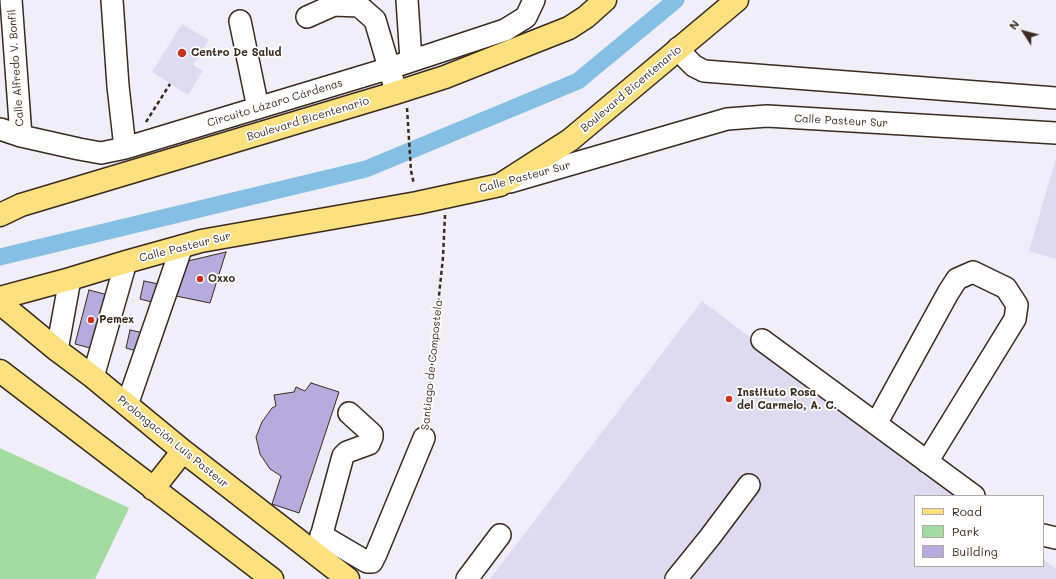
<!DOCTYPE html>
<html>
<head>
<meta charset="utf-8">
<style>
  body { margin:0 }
  #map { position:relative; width:1056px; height:579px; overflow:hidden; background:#f0eef8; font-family:Mali,sans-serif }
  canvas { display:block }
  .legend { position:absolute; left:914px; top:495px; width:130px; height:72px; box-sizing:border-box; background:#fff; border:1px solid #b1aaa5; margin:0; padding:5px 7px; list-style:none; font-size:12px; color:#3b2a1e }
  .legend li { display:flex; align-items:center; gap:8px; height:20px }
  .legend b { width:20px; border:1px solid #b1aaa5 }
  .north { position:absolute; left:1004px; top:12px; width:40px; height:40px; -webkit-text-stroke:3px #fff; paint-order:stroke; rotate:306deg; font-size:11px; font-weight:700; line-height:16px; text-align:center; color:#3b2a1e }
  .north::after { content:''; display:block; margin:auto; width:14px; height:18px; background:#3b2a1e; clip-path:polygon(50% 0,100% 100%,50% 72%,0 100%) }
</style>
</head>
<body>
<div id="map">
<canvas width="1056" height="579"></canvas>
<ul class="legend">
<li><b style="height:5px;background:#fbe080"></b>Road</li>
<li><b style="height:11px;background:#a3dba0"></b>Park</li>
<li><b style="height:11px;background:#b5acdd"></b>Building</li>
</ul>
<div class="north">N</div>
</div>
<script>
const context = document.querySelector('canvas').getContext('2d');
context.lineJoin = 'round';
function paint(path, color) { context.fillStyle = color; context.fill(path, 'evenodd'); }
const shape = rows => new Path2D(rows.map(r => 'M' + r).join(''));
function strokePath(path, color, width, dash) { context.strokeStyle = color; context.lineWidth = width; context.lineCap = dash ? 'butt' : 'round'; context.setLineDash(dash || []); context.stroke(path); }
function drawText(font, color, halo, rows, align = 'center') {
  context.font = font + ' Mali,sans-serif'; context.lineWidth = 3.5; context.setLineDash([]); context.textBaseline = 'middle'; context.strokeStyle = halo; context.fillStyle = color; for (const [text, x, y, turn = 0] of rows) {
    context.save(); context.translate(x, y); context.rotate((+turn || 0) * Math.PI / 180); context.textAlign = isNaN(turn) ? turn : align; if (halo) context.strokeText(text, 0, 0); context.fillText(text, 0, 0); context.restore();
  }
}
paint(shape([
  [182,24,209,40,193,65,203,71,188,95,152,72],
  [1056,158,1056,259,1029,251],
  [702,301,960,496,915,496,915,566,1043,566,1043,559,1056,569,1056,579,490,579]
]), '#dedaf0');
paint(shape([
  [0,448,129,508,95,579,0,579]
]), '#a3dba0');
strokePath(shape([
  [0,257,366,169,578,81,676,0]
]), '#85c0e4', 17);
const building = shape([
  [226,252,210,303,176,296,188,261,226,252],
  [144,281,163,285,159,304,140,299,144,281],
  [89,290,108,295,94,349,75,344,89,290],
  [130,330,148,334,143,353,126,348,130,330],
  [311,383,339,392,299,513,272,504,281,476,270,469,260,454,256,437,262,422,272,408,276,406,274,395,294,392,296,387,305,391,311,383]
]);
paint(building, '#b5acdd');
strokePath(building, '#3b2a1e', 1);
const minor = shape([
  [11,0,21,136],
  [112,0,118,86,125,148],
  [407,0,411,60],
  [307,17,334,5,359,6,375,20,393,81],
  [240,21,258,108],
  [678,48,686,58,694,66,704,71,1056,98],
  [0,129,21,136,79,149,101,153,125,148,390,68,505,30,526,17,534,0],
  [510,182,727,119,767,116,1056,133],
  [762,340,974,496],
  [57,350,70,279],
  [93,377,126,262],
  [127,405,182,246],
  [876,424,948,293,957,279,973,272,1006,288,1017,305,1015,319,927,462],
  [321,535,367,562,372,562,376,554,424,438],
  [1043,535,1056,538],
  [318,548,343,456,347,452,369,444,372,437,372,434,349,413],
  [467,579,500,535],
  [676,579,710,537,749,485]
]);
const major = shape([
  [0,215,21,205,395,93,445,77,569,28,586,17,605,0],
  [0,298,70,279,126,262,201,241,417,203,500,185,570,140,737,0],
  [0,303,57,350,93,377,183,451,348,579],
  [0,371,272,579],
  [153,489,183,451]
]);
strokePath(minor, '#3b2a1e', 24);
strokePath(major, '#3b2a1e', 25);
strokePath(shape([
  [407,108,411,171,414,184],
  [146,122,170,84],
  [426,421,443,257,445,215]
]), '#3b2a1e', 2.5, [4, 3]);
strokePath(minor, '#fff', 21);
strokePath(major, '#fbe080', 22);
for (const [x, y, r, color] of [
  [182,53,5,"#c8321e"],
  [200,279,4,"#c8321e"],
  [91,320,4,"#c8321e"],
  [729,399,4,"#c8321e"]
]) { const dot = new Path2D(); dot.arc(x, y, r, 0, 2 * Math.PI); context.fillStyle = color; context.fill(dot); strokePath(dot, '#fff', 1.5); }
drawText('bold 11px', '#3b2a1e', '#fff', [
  ["Centro De Salud",191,53],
  ["Oxxo",208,279],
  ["Pemex",99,320],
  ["Instituto Rosa",737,393],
  ["del Carmelo, A. C.",737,406]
], 'left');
drawText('11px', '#3b2a1e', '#fff', [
  ["Calle Alfredo V. Bonfil",16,68,-94],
  ["Boulevard Bicentenario",631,89,-40],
  ["Circuito Lázaro Cárdenas",275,103,-17],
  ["Boulevard Bicentenario",308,119,-17],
  ["Calle Pasteur Sur",841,121,3],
  ["Calle Pasteur Sur",525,177,-15],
  ["Calle Pasteur Sur",185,247,-14],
  ["Santiago de Compostela",432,365,-84],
  ["Prolongación Luis Pasteur",173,442,39]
]);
</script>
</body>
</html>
